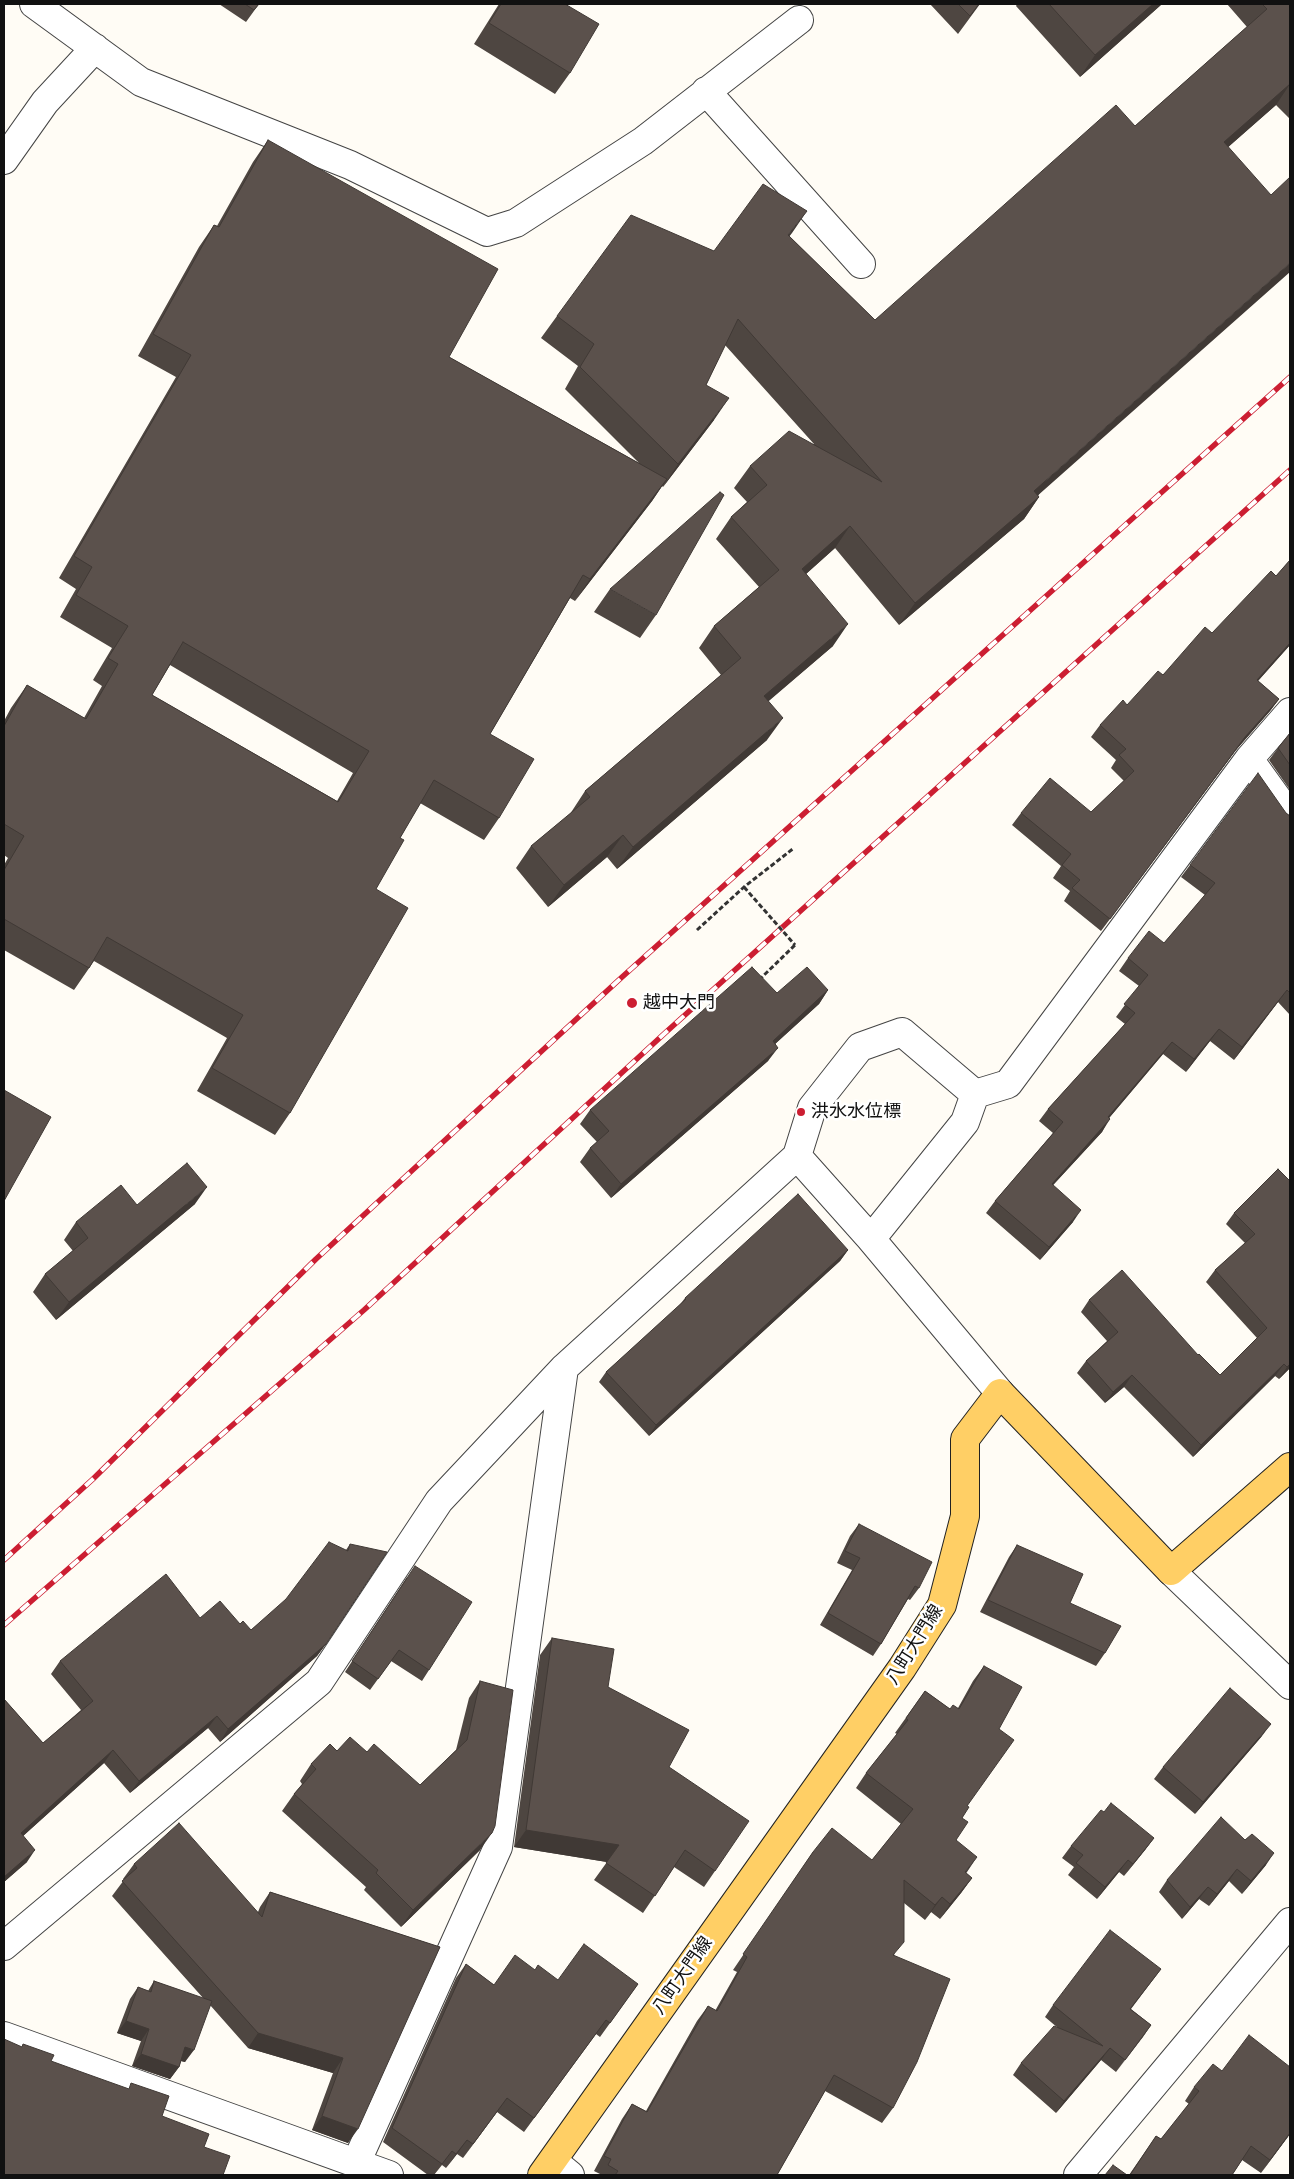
<!DOCTYPE html>
<html>
<head>
<meta charset="utf-8">
<style>
  body { margin:0 }
  #map { position:relative; width:1294px; height:2179px; overflow:hidden; background:#fffcf5; font-family:"Times New Roman",serif }
  canvas { display:block }
  .frame { position:absolute; inset:0; border:5px solid #111; pointer-events:none }
</style>
</head>
<body>
<div id="map">
<canvas width="1294" height="2179"></canvas>
<div class="frame"></div>
</div>
<script>
const context = document.querySelector('canvas').getContext('2d');
context.lineJoin = 'round';
const shape = rows => new Path2D(rows.map(r => 'M' + r).join(''));
function strokePath(path, color, width, dash) { context.strokeStyle = color; context.lineWidth = width; context.lineCap = dash ? 'butt' : 'round'; context.setLineDash(dash || []); context.stroke(path); }
function paint(path, color) { context.fillStyle = color; context.fill(path, 'evenodd'); }
function drawText(font, color, halo, rows, align = 'center') {
  context.font = font + ' "Times New Roman","Noto Sans JP",serif'; context.lineWidth = 5; context.setLineDash([]); context.textBaseline = 'middle'; context.strokeStyle = halo; context.fillStyle = color; for (const [text, x, y, turn = 0] of rows) {
    context.save(); context.translate(x, y); context.rotate((+turn || 0) * Math.PI / 180); context.textAlign = isNaN(turn) ? turn : align; if (halo) context.strokeText(text, 0, 0); context.fillText(text, 0, 0); context.restore();
  }
}
const minor = shape([
  [34,4,141,82,350,165,487,232,516,223,643,141,799,20],
  [706,91,861,264],
  [4,160,45,102,95,48],
  [1249,759,1290,816],
  [797,1156,871,1239,1000,1393],
  [871,1239,965,1122,975,1094,1008,1084,1249,759,1290,712],
  [1171,1571,1290,1685],
  [4,1946,319,1682,439,1501,564,1368,797,1156,812,1108,860,1047,902,1032,975,1094],
  [4,2036,389,2175],
  [553,2161,570,2175],
  [356,2163,498,1847,564,1368],
  [1078,2175,1290,1922]
]);
const major = shape([
  [542,2175,902,1668,942,1605,965,1516,965,1439,1000,1393,1171,1571,1290,1467]
]);
strokePath(minor, '#444', 30);
strokePath(major, '#222', 30);
strokePath(shape([
  [697,930,744,887,794,848],
  [759,980,795,945]
]), '#333', 3, [5, 2.5]);
strokePath(minor, '#fff', 28);
strokePath(major, '#ffcf65', 28);
const rail = shape([
  [4,1560,93,1479,316,1259,621,978,1290,377],
  [4,1625,364,1310,665,1033,1290,470]
]);
strokePath(rail, '#cc1e32', 5.5);
strokePath(rail, '#fff', 4, [11]);
strokePath(shape([
  [744,887,795,945]
]), '#333', 3, [5, 2.5]);
paint(shape([
  [219,4,259,4,246,22],
  [499,4,565,4,570,73,555,94,474,44],
  [930,4,980,4,958,34],
  [1017,4,1162,4,1080,77,1016,6],
  [1227,4,1290,4,1290,119,1276,105,1228,147,1038,496,1039,497,1024,519,899,625,835,548,806,574,833,646,768,701,767,740,617,869,607,857,548,907,516,868,531,846,570,814,585,791,721,675,699,648,714,626,759,587,716,539,731,517,747,502,734,488,750,466,814,444,725,345,706,385,714,420,663,487,662,486,652,501,575,601,570,598,490,734,499,818,484,840,420,803,400,838,376,889,290,1113,275,1135,197,1091,227,1038,94,961,74,990,4,950,4,865,8,858,4,855,4,721,11,708,27,685,84,718,102,686,93,680,112,648,60,617,76,589,59,578,176,377,138,356,199,247,214,225,217,226,253,162,268,140,449,357,639,463,565,389,578,366,541,338,557,316,714,251,789,236,875,320,1135,126,1247,27],
  [170,665,353,773,337,801,152,695],
  [1290,560,1290,645,1258,681,1279,699,1270,711,1236,750,1101,931,1064,901,1070,891,1053,878,1061,866,1012,825,1021,813,1091,812,1124,781,1111,768,1116,760,1091,737,1100,725,1127,705,1212,633,1276,576],
  [610,589,656,615,640,638,594,612],
  [1290,733,1290,790,1269,760,1278,748],
  [1286,813,1290,816,1290,1015,1278,1002,1234,1060,1210,1041,1186,1072,1163,1054,1109,1118,1102,1132,1053,1185,1073,1222,1040,1260,986,1213,995,1201,1053,1133,1039,1121,1048,1109,1125,1024,1116,1017,1139,986,1119,971,1128,958,1164,943,1205,895,1181,877,1190,865],
  [828,990,819,1004,775,1044,768,1061,611,1198,580,1162,590,1148,597,1142,580,1124,590,1110,777,993],
  [1278,1169,1290,1368,1279,1379,1275,1376,1193,1457,1124,1387,1105,1403,1077,1373,1086,1361,1107,1341,1081,1312,1089,1300,1198,1355,1220,1375,1257,1338,1206,1282,1215,1270,1245,1243,1226,1224,1234,1213],
  [195,1204,56,1320,33,1292,45,1274,73,1251,64,1240,76,1222,137,1205],
  [848,1250,840,1261,649,1436,599,1382,606,1372,679,1306,685,1298],
  [859,1524,919,1588,910,1600,908,1599,881,1644,873,1656,820,1625,852,1570,837,1563,850,1536],
  [350,1544,326,1644,317,1656,220,1742,208,1728,130,1793,104,1763,23,1836,27,1862,4,1882,4,1699,43,1743,81,1710,51,1674,60,1661,200,1618,240,1624,251,1630,346,1550],
  [1017,1545,1070,1603,1105,1653,1096,1666,980,1612,1009,1557],
  [407,1577,429,1670,422,1681,391,1661,370,1690,345,1672],
  [552,1638,608,1687,669,1767,715,1871,704,1887,674,1867,643,1913,594,1880,607,1862,514,1847,540,1655],
  [984,1666,999,1729,962,1818,956,1840,966,1873,972,1878,961,1893,940,1919,931,1912,925,1920,904,1903,894,1956,893,2108,882,2123,825,2091,777,2175,600,2175,600,2174,594,2171,622,2119,632,2104,646,2111,697,2021,708,2006,715,2011,737,1972,733,1970,813,1852,872,1860,901,1824,856,1788,866,1773,897,1734,895,1733,925,1691,950,1709,958,1708,973,1681],
  [480,1681,480,1850,401,1927,364,1890,366,1887,282,1811,294,1794,302,1784,300,1781,311,1764,337,1751,367,1752,420,1785,456,1750,469,1698],
  [1262,1736,1195,1814,1154,1779,1163,1767],
  [1104,1812,1154,1838,1145,1850,1124,1876,1119,1872,1097,1899,1068,1875,1074,1867,1062,1858,1071,1846],
  [134,1864,258,1912,260,1907,270,1892,440,1947,348,2143,312,2130,333,2073,248,2048,210,2005,185,2062,181,2061,179,2067,170,2079,132,2066,141,2041,117,2033,130,1999,138,1987,148,1991,154,1981,204,1999,112,1896,124,1880,123,1879],
  [1266,1865,1242,1894,1229,1881,1209,1906,1199,1899,1182,1919,1159,1892,1167,1880],
  [466,1964,494,1985,558,1980,638,1984,600,2037,596,2034,524,2132,497,2112,463,2158,457,2154,446,2168,442,2165,434,2175,428,2175,383,2142,456,1978],
  [1161,1969,1131,2009,1151,2025,1116,2072,1101,2060,1056,2113,1013,2075,1021,2063,1058,2028,1045,2017,1053,2005],
  [1194,2087,1290,2134,1261,2173,1242,2160,1232,2175,1129,2175,1156,2136,1161,2139,1189,2104,1185,2101]
]), '#4e4641');
paint(shape([
  [1153,4,1162,4,1080,77,1095,55],
  [1290,84,1276,105,1209,164,1224,142],
  [807,211,792,233,773,257,788,235],
  [1290,263,1290,272,1018,513,1034,491],
  [729,398,714,420,663,487,678,464],
  [667,479,652,501,575,601,590,579],
  [1039,497,1024,519,899,625,915,603],
  [850,526,835,548,787,591,802,569],
  [848,624,833,646,749,718,764,696],
  [1290,643,1290,645,1248,692,1257,680],
  [1279,699,1270,711,1236,750,1101,931,1245,737],
  [783,718,767,740,617,869,633,847],
  [623,835,607,857,548,907,564,885],
  [828,990,819,1004,763,1055,773,1041],
  [1287,990,1278,1002,1234,1060,1242,1047],
  [1219,1029,1210,1041,1186,1072,1194,1059],
  [1172,1042,1163,1054,1099,1130,1108,1117],
  [778,1048,768,1061,611,1198,621,1184],
  [1110,1119,1102,1132,1043,1196,1052,1184],
  [207,1187,195,1204,56,1320,69,1302],
  [1081,1210,1073,1222,1040,1260,1049,1247],
  [848,1250,840,1261,649,1436,656,1425],
  [1284,1364,1275,1376,1193,1457,1201,1445],
  [1290,1364,1290,1368,1279,1379,1287,1367],
  [1132,1375,1124,1387,1105,1403,1113,1392],
  [326,1644,317,1656,220,1742,228,1729],
  [217,1716,208,1728,130,1793,139,1781],
  [1271,1724,1262,1736,1195,1814,1203,1802],
  [113,1750,104,1763,12,1846,21,1833],
  [526,1830,619,1845,607,1862,514,1847],
  [492,1833,480,1850,401,1927,413,1910],
  [1154,1838,1145,1850,1124,1876,1133,1864],
  [35,1850,27,1862,4,1882,4,1877],
  [1274,1853,1266,1865,1242,1894,1251,1881],
  [977,1857,967,1872,954,1888,965,1872],
  [1128,1860,1119,1872,1097,1899,1105,1887],
  [1237,1869,1229,1881,1209,1906,1217,1894],
  [972,1878,961,1893,940,1919,950,1904],
  [1208,1887,1199,1899,1182,1919,1190,1907],
  [942,1897,931,1912,925,1920,935,1905],
  [126,2021,149,2029,141,2041,117,2033],
  [1151,2025,1143,2037,1116,2072,1125,2060],
  [258,2033,343,2058,333,2073,248,2048],
  [185,2047,194,2050,185,2062,177,2060],
  [1110,2048,1101,2060,1056,2113,1064,2101],
  [141,2054,179,2067,170,2079,132,2066],
  [507,2098,497,2112,463,2158,473,2144],
  [322,2116,358,2129,348,2143,312,2130],
  [1290,2133,1290,2134,1261,2173,1270,2160],
  [467,2140,457,2154,446,2168,456,2154]
]), '#403935');
const building = shape([
  [245,4,259,4,254,10,245,4],
  [501,4,565,4,599,24,570,73,489,23,501,4],
  [958,4,979,4,970,16,958,4],
  [1049,4,1153,4,1095,55,1049,4],
  [1262,4,1290,4,1290,84,1224,142,1271,195,1290,177,1290,263,1034,491,1039,497,915,603,850,526,802,569,848,624,764,696,783,718,633,847,623,835,564,885,531,846,590,797,585,791,741,658,714,626,779,570,731,517,767,485,750,466,789,431,882,482,738,319,706,385,729,398,678,464,580,367,594,344,557,316,631,215,714,251,763,184,807,211,788,235,875,320,1116,105,1135,126,1267,9,1262,4],
  [268,140,498,269,449,357,667,479,590,579,583,575,490,734,534,759,499,818,434,780,400,838,404,840,376,889,408,908,290,1113,212,1068,243,1015,107,937,89,968,4,919,4,870,24,836,4,824,4,726,27,685,86,719,118,664,108,658,128,626,76,595,92,567,74,556,191,355,153,334,214,225,219,227,268,140],
  [183,642,369,751,338,802,152,695,183,642],
  [720,492,724,495,656,615,610,589,720,492],
  [1290,560,1290,643,1257,680,1279,699,1245,737,1110,919,1072,888,1080,880,1062,865,1071,854,1021,813,1050,778,1091,812,1134,771,1119,755,1126,749,1100,725,1123,700,1127,705,1158,671,1163,675,1205,627,1212,633,1271,571,1276,576,1290,560],
  [1290,733,1290,765,1278,748,1290,733],
  [1258,773,1286,813,1290,816,1290,993,1287,990,1242,1047,1219,1029,1194,1059,1172,1042,1108,1117,1110,1119,1052,1184,1081,1210,1049,1247,995,1201,1063,1122,1048,1109,1135,1013,1124,1004,1148,975,1128,958,1149,931,1164,943,1215,883,1190,865,1258,773],
  [752,967,777,993,807,967,828,990,773,1041,778,1048,621,1184,590,1148,609,1131,590,1110,752,967],
  [4,1090,51,1117,4,1201,4,1090],
  [187,1163,207,1187,69,1302,45,1274,88,1238,76,1222,121,1185,137,1205,187,1163],
  [1278,1169,1290,1181,1290,1364,1287,1367,1284,1364,1201,1445,1132,1375,1113,1392,1086,1361,1118,1332,1089,1300,1122,1270,1198,1355,1199,1354,1220,1375,1267,1328,1215,1270,1255,1234,1234,1213,1278,1169],
  [798,1194,848,1250,656,1425,606,1372,686,1299,685,1298,798,1194],
  [859,1524,932,1562,919,1588,915,1586,881,1644,828,1613,860,1558,845,1551,859,1524],
  [329,1542,348,1551,350,1544,387,1552,326,1644,228,1729,217,1716,139,1781,113,1750,21,1833,35,1850,4,1877,4,1699,43,1743,93,1701,60,1661,166,1574,200,1618,220,1601,240,1624,243,1621,251,1630,286,1599,329,1542],
  [1017,1545,1083,1574,1070,1603,1121,1626,1105,1653,988,1600,1017,1545],
  [415,1566,472,1602,429,1670,399,1650,378,1679,352,1661,415,1566],
  [552,1638,614,1649,608,1687,689,1730,669,1767,749,1821,715,1871,685,1850,655,1896,606,1863,619,1845,526,1830,552,1638],
  [984,1666,1022,1687,999,1729,1014,1740,967,1806,969,1807,962,1818,968,1822,956,1840,977,1857,965,1872,972,1878,950,1904,942,1897,935,1905,904,1880,904,1942,893,1955,950,1979,917,2062,893,2108,834,2075,777,2175,615,2175,618,2171,608,2165,611,2159,604,2156,632,2104,647,2112,708,2006,717,2011,747,1957,743,1954,813,1852,832,1828,872,1860,913,1809,866,1773,908,1720,906,1718,925,1691,950,1709,953,1705,959,1709,984,1666],
  [480,1681,513,1690,495,1826,492,1833,413,1910,376,1873,378,1870,294,1794,316,1769,311,1764,330,1744,337,1751,350,1737,367,1752,374,1744,420,1785,467,1740,480,1681],
  [1230,1688,1271,1724,1203,1802,1163,1767,1230,1688],
  [1111,1803,1154,1838,1133,1864,1128,1860,1105,1887,1076,1863,1083,1855,1071,1846,1101,1810,1104,1812,1111,1803],
  [1221,1817,1245,1840,1252,1834,1274,1853,1251,1881,1237,1869,1217,1894,1208,1887,1190,1907,1167,1880,1221,1817],
  [179,1823,262,1917,270,1892,440,1947,358,2129,322,2116,343,2058,258,2033,122,1881,137,1868,134,1864,179,1823],
  [1110,1930,1161,1969,1130,2009,1151,2025,1125,2060,1110,2048,1064,2101,1021,2063,1054,2026,1103,2046,1053,2005,1110,1930],
  [584,1944,638,1984,610,2023,606,2020,534,2118,507,2098,473,2144,467,2140,456,2154,452,2151,442,2164,392,2128,466,1964,494,1985,515,1955,535,1970,538,1965,558,1980,584,1944],
  [154,1981,212,2001,194,2050,185,2047,179,2067,141,2054,149,2029,126,2021,138,1987,151,1992,154,1981],
  [1249,2035,1290,2067,1290,2133,1270,2160,1251,2146,1232,2175,1130,2175,1156,2136,1161,2139,1199,2091,1194,2087,1213,2064,1222,2071,1249,2035],
  [4,2039,22,2047,23,2044,54,2055,51,2061,87,2074,129,2089,131,2083,169,2096,162,2116,209,2134,204,2147,230,2156,223,2175,4,2175,4,2039],
  [1113,2165,1127,2175,1105,2175,1113,2165]
]);
paint(building, '#5b514c');
strokePath(building, '#403935', 1);
for (const [x, y, r, color] of [
  [632,1003,6,"#cc1e32"],
  [801,1112,5,"#cc1e32"]
]) { const dot = new Path2D(); dot.arc(x, y, r, 0, 2 * Math.PI); context.fillStyle = color; context.fill(dot); strokePath(dot, '#fff', 2); }
drawText('18px', '#111', '#fff', [
  ["越中大門",643,1003],
  ["洪水水位標",811,1112]
], 'left');
drawText('18px', '#111', '#fff', [
  ["八町大門線",915,1645,-58],
  ["八町大門線",683,1976,-55]
]);
</script>
</body>
</html>
